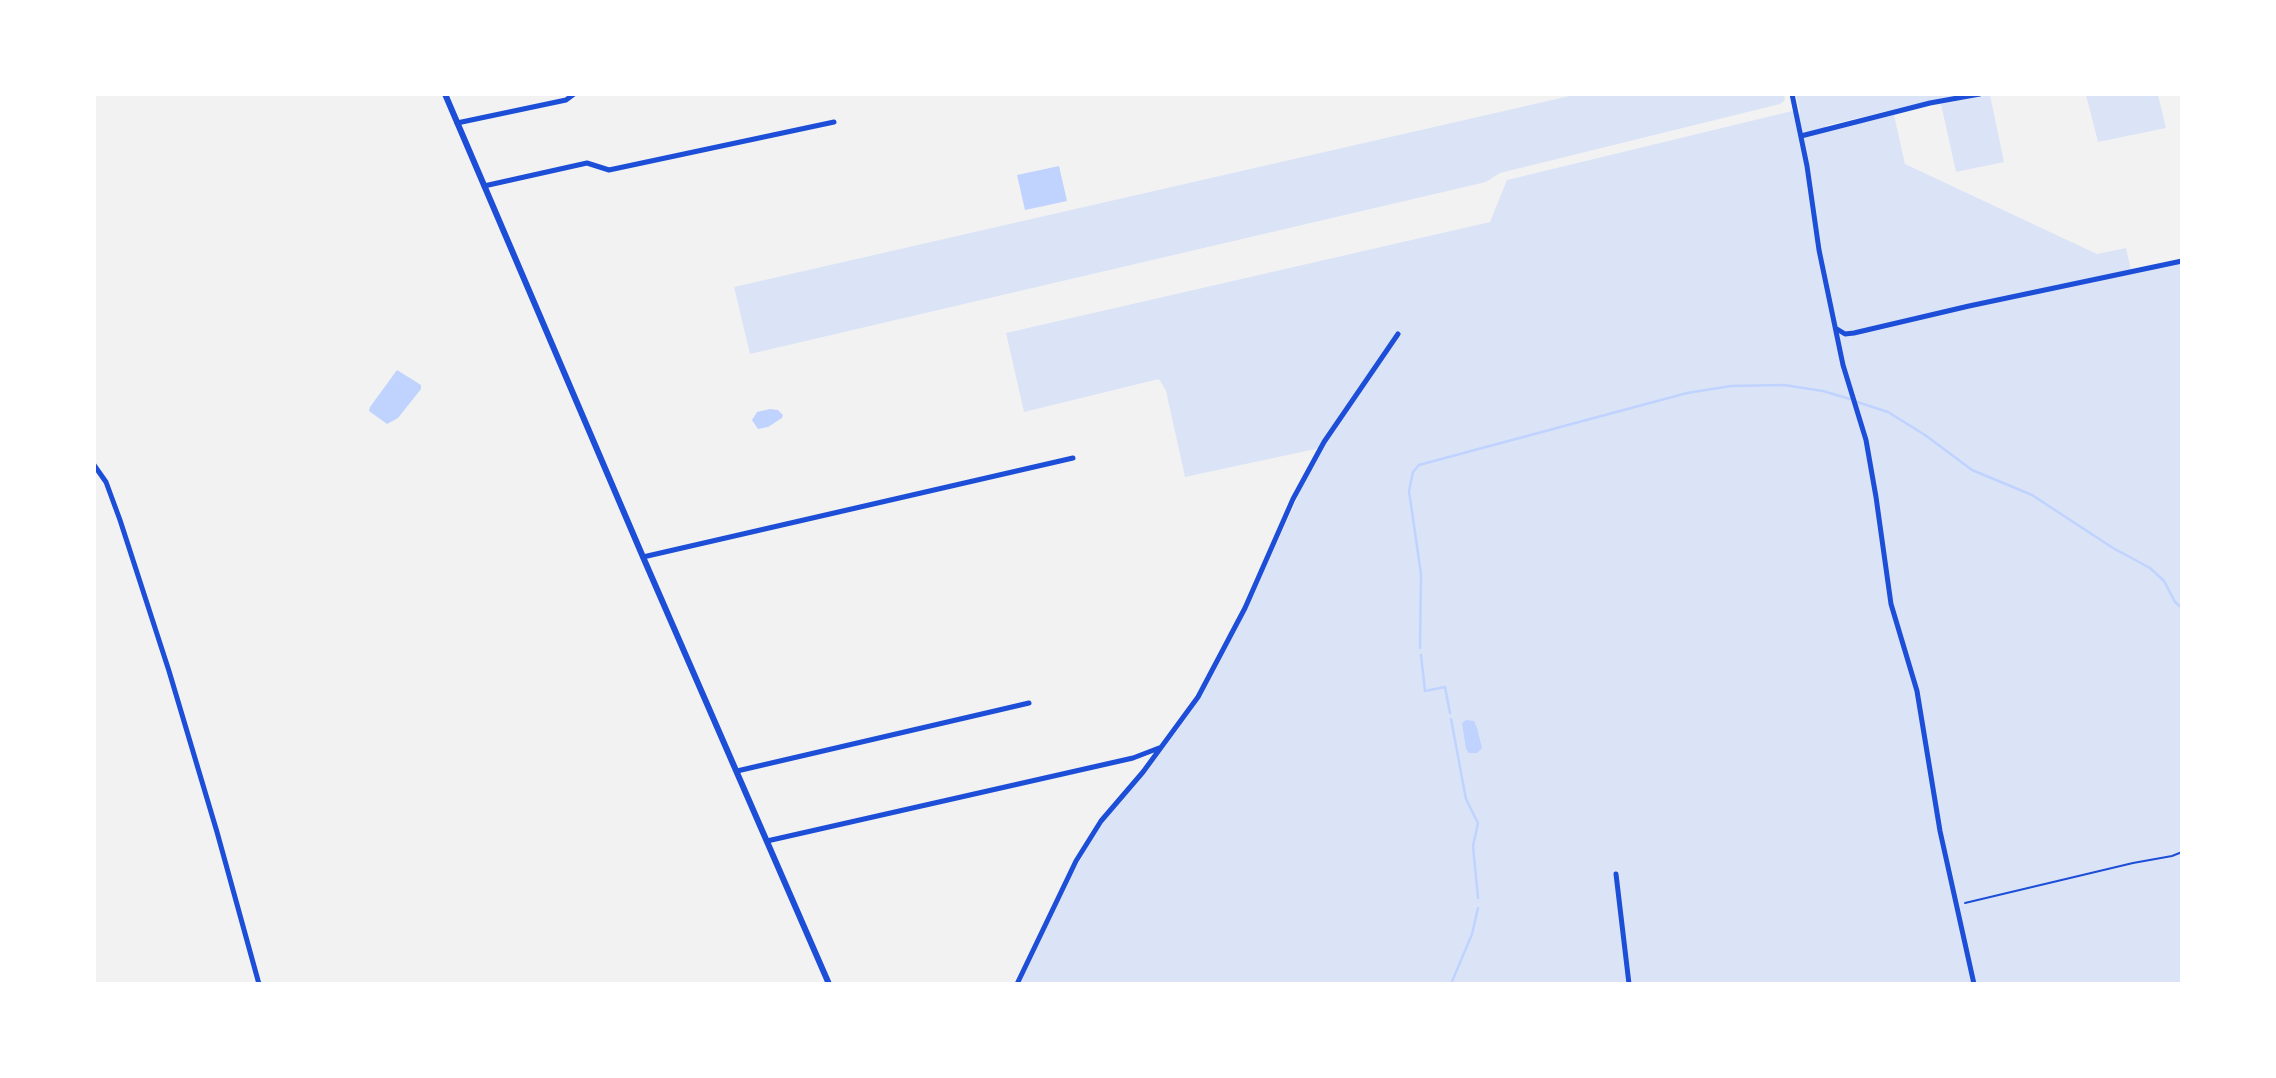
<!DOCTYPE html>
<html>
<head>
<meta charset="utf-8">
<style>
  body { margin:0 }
  #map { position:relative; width:2276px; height:1078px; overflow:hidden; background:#f2f2f2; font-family:Rubik,sans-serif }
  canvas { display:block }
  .frame { position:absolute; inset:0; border:96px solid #fff; pointer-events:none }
</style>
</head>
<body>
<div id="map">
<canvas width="2276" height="1078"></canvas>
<div class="frame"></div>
</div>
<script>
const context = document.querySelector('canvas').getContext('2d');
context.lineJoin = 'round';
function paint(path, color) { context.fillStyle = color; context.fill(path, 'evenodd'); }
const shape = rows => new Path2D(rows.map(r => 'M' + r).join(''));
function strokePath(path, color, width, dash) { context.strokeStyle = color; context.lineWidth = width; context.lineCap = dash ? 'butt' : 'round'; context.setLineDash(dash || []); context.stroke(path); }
paint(shape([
  [1784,94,1785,100,1780,104,1500,173,1486,182,750,354,734,287,1574,95],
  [1796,95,1966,95,1912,105,1825,126,1832,129,1838,129,1894,115,1905,164,2097,254,2126,248,2131,270,2138,273,2181,262,2181,983,1020,983,1061,893,1101,824,1191,709,1259,582,1320,448,1185,477,1166,391,1159,379,1024,412,1006,333,1490,222,1507,180,1792,111,1800,114],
  [1990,95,2004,162,1956,172,1941,104],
  [2086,95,2158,95,2166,128,2098,142]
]), '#dbe4f7');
paint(shape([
  [1059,166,1067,201,1025,210,1017,175],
  [397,370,421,385,421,389,398,418,387,424,369,411,370,407],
  [770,409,778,410,783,415,782,418,768,427,758,429,752,420,757,412],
  [1466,720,1474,721,1477,728,1482,748,1477,753,1469,753,1466,749,1462,723]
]), '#bfd3fe');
strokePath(shape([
  [1857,402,1888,412,1925,435,1972,470,2032,495,2113,548,2150,568,2164,581,2175,602,2182,608],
  [1420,648,1421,574,1409,491,1413,472,1419,465,1687,393,1731,386,1784,385,1823,391,1850,399],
  [1421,655,1425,691,1445,687,1450,713],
  [1451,719,1466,799,1478,823,1473,846,1478,898],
  [1451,984,1472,934,1478,908]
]), '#bfd3fe', 2.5);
strokePath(shape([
  [1965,903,2133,863,2172,856,2182,852]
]), '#1d4ed8', 2);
strokePath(shape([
  [1792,94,1807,166,1819,250,1843,365,1866,440,1876,497,1891,604,1917,691,1940,831,1974,984],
  [457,123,566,100,574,94],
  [1801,136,1930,103,1980,94],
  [484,186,587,163,609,170,834,122],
  [1837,329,1845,334,1854,333,1969,306,2182,261],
  [94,465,106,482,120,520,169,671,217,832,259,984],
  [643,557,1073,458],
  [737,771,1029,703],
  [767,841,1133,758,1159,748],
  [1616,874,1629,984],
  [1017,984,1076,861,1101,821,1143,772,1198,697,1245,608,1293,499,1324,442,1398,334]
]), '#1d4ed8', 5);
strokePath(shape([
  [445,94,643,557,829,984]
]), '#1d4ed8', 6);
</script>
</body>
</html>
